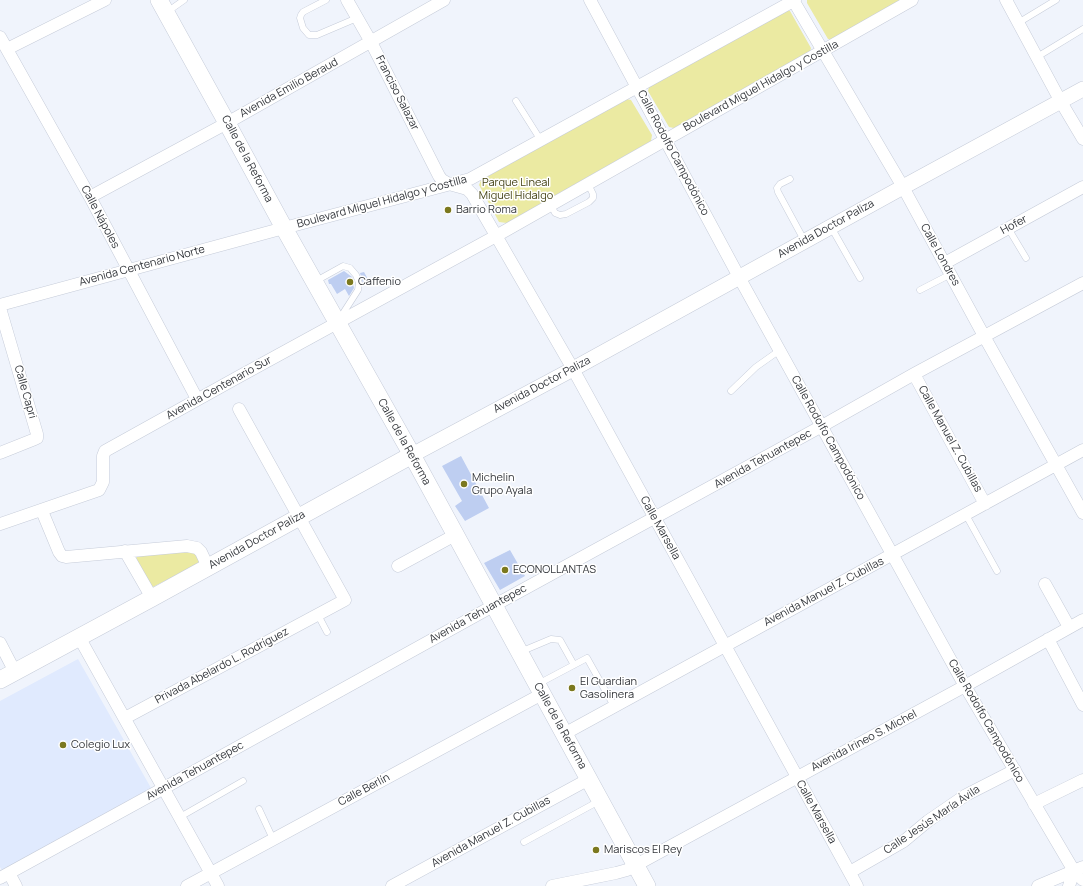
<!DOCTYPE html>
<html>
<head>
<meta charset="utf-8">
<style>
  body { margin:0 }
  canvas { display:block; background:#f0f4fc }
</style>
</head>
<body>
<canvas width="1083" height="886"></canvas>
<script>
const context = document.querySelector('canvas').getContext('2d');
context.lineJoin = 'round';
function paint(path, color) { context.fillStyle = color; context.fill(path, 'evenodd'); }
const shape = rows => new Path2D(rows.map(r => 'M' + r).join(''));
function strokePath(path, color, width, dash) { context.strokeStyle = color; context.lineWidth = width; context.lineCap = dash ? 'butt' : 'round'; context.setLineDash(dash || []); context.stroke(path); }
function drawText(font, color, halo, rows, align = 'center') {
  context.font = font + ' Manrope,sans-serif'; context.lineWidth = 3; context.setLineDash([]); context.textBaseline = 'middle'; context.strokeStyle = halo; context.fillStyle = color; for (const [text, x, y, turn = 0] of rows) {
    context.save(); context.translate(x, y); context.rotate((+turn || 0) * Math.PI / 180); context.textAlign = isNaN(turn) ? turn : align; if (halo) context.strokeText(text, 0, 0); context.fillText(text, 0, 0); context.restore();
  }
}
paint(shape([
  [78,659,151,788,2,870,0,867,0,701]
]), '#e0eafe');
paint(shape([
  [807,0,903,0,832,40,828,39,807,3],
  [786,10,790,11,811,48,810,52,674,128,669,127,648,91,649,87],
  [626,99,631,100,652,135,651,141,507,223,499,222,479,185,481,180],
  [192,550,202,562,151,588,136,559,137,556]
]), '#ebeaa2');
paint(shape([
  [344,271,352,277,354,284,353,284,354,288,349,296,345,289,337,294,331,284,329,284,328,280],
  [364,272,370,283,363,283,360,273],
  [461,456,489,508,465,521,455,506,462,501,442,466],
  [510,550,525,576,500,590,484,563]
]), '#becef1');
const service = shape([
  [326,0,303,12,301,15,300,18,303,28,309,35,317,35,357,18],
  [167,12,184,0],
  [1018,23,1056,0],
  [1037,57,1083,29],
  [516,101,540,139],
  [790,179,780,184,777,188,778,192,804,240],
  [551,205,555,213,560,215,566,214,589,202,593,198,593,194,588,184],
  [831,227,860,278],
  [1008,228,1026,258],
  [316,281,343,266,350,268,356,275,359,283,358,290,340,318],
  [920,290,951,274],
  [731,391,756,367,780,350],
  [966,515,997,571],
  [318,615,327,632],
  [520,652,551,639,560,640,574,665],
  [538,684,587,658,614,706],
  [259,809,273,839],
  [180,817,243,781],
  [524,842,599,801]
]);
const minor = shape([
  [347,0,371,42,439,176,442,180,449,184,467,189,472,194,573,369,857,886],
  [590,0,739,277,965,686,1074,871,1083,880],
  [793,0,903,187,984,336,1083,513],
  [1006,0,1061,102,1083,139],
  [0,37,90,197,197,399],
  [7,49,105,0],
  [90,197,227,123,444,0],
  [945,263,1083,187],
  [0,305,284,228,470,179,795,0],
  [0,308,37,434,37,438,35,439,0,453],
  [914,374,985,504],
  [42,511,59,552,62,556,66,557,187,546,197,548,201,552,208,567],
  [0,524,99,490,103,482,103,456,105,451,240,376,496,236,912,0],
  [125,551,152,598],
  [398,566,455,535],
  [1045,584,1069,627],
  [79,637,218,886],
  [1048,639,1083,705],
  [0,643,15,672],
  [125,718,345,600,239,409],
  [564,734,1083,450],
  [1034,804,1083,780],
  [850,872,904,841,928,821,966,795,1015,770],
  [9,873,16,886],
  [0,878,164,788,493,606,822,426,914,374,1083,283],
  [187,886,542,694],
  [392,886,589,779],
  [552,886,616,873,627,870,636,865,965,686,1083,620],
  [1038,886,1083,867],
  [1069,886,1074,871]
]);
const tertiary = shape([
  [412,455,573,369,903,187,1083,89]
]);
const secondary = shape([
  [159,0,227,123,284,228,412,455,647,886],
  [0,680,152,598,412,455]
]);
strokePath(service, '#c6ccd9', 7);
strokePath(minor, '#c6ccd9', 13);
strokePath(tertiary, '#c6ccd9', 16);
strokePath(secondary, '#c6ccd9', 18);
strokePath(service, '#fff', 6);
strokePath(minor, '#fff', 12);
strokePath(tertiary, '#fff', 15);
strokePath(secondary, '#fff', 17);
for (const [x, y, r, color] of [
  [448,210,4,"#7b781e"],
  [350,282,4,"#7b781e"],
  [464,484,4,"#7b781e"],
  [505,570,4,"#7b781e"],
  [572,688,4,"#7b781e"],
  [63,745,4,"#7b781e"],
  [596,850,4,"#7b781e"]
]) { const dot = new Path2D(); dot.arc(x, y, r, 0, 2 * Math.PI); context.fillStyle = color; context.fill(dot); strokePath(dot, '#fff', 1.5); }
drawText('11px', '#34373c', '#fff', [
  ["Boulevard Miguel Hidalgo y Costilla",761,86,-29],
  ["Avenida Emilio Beraud",289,88,-29],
  ["Franciso Salazar",397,93,63],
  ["Calle Rodolfo Campodónico",673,153,62],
  ["Calle de la Reforma",247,159,62],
  ["Boulevard Miguel Hidalgo y Costilla",382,202,-15],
  ["Calle Nápoles",100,217,62],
  ["Hofer",1014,225,-28],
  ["Avenida Doctor Paliza",826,229,-29],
  ["Calle Londres",940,255,61],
  ["Avenida Centenario Norte",142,266,-15],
  ["Avenida Doctor Paliza",542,385,-28],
  ["Avenida Centenario Sur",219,388,-29],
  ["Calle Capri",25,392,74],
  ["Calle Rodolfo Campodónico",828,438,61],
  ["Calle Manuel Z. Cubillas",950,439,61],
  ["Calle de la Reforma",404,442,61],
  ["Avenida Tehuantepec",763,459,-29],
  ["Calle Marsella",660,528,61],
  ["Avenida Doctor Paliza",257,540,-29],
  ["Avenida Manuel Z. Cubillas",824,592,-28],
  ["Avenida Tehuantepec",478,614,-29],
  ["Privada Abelardo L. Rodríguez",222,666,-28],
  ["Calle Rodolfo Campodónico",986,721,60],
  ["Calle de la Reforma",560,726,61],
  ["Avenida Irineo S. Michel",864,741,-28],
  ["Avenida Tehuantepec",195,771,-29],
  ["Calle Berlín",364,790,-28],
  ["Calle Marsella",816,812,61],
  ["Calle Jesús María Ávila",932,820,-34],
  ["Avenida Manuel Z. Cubillas",491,832,-29]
]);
drawText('11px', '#444215', '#fff', [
  ["Parque Lineal",516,183],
  ["Miguel Hidalgo",516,196]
]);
drawText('11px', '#34373c', '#fff', [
  ["Barrio Roma",456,210],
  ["Caffenio",358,282],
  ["Michelin",472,478],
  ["Grupo Ayala",472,491],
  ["ECONOLLANTAS",513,570],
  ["El Guardian",580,682],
  ["Gasolinera",580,695],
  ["Colegio Lux",71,745],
  ["Mariscos El Rey",604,850]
], 'left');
</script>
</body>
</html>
